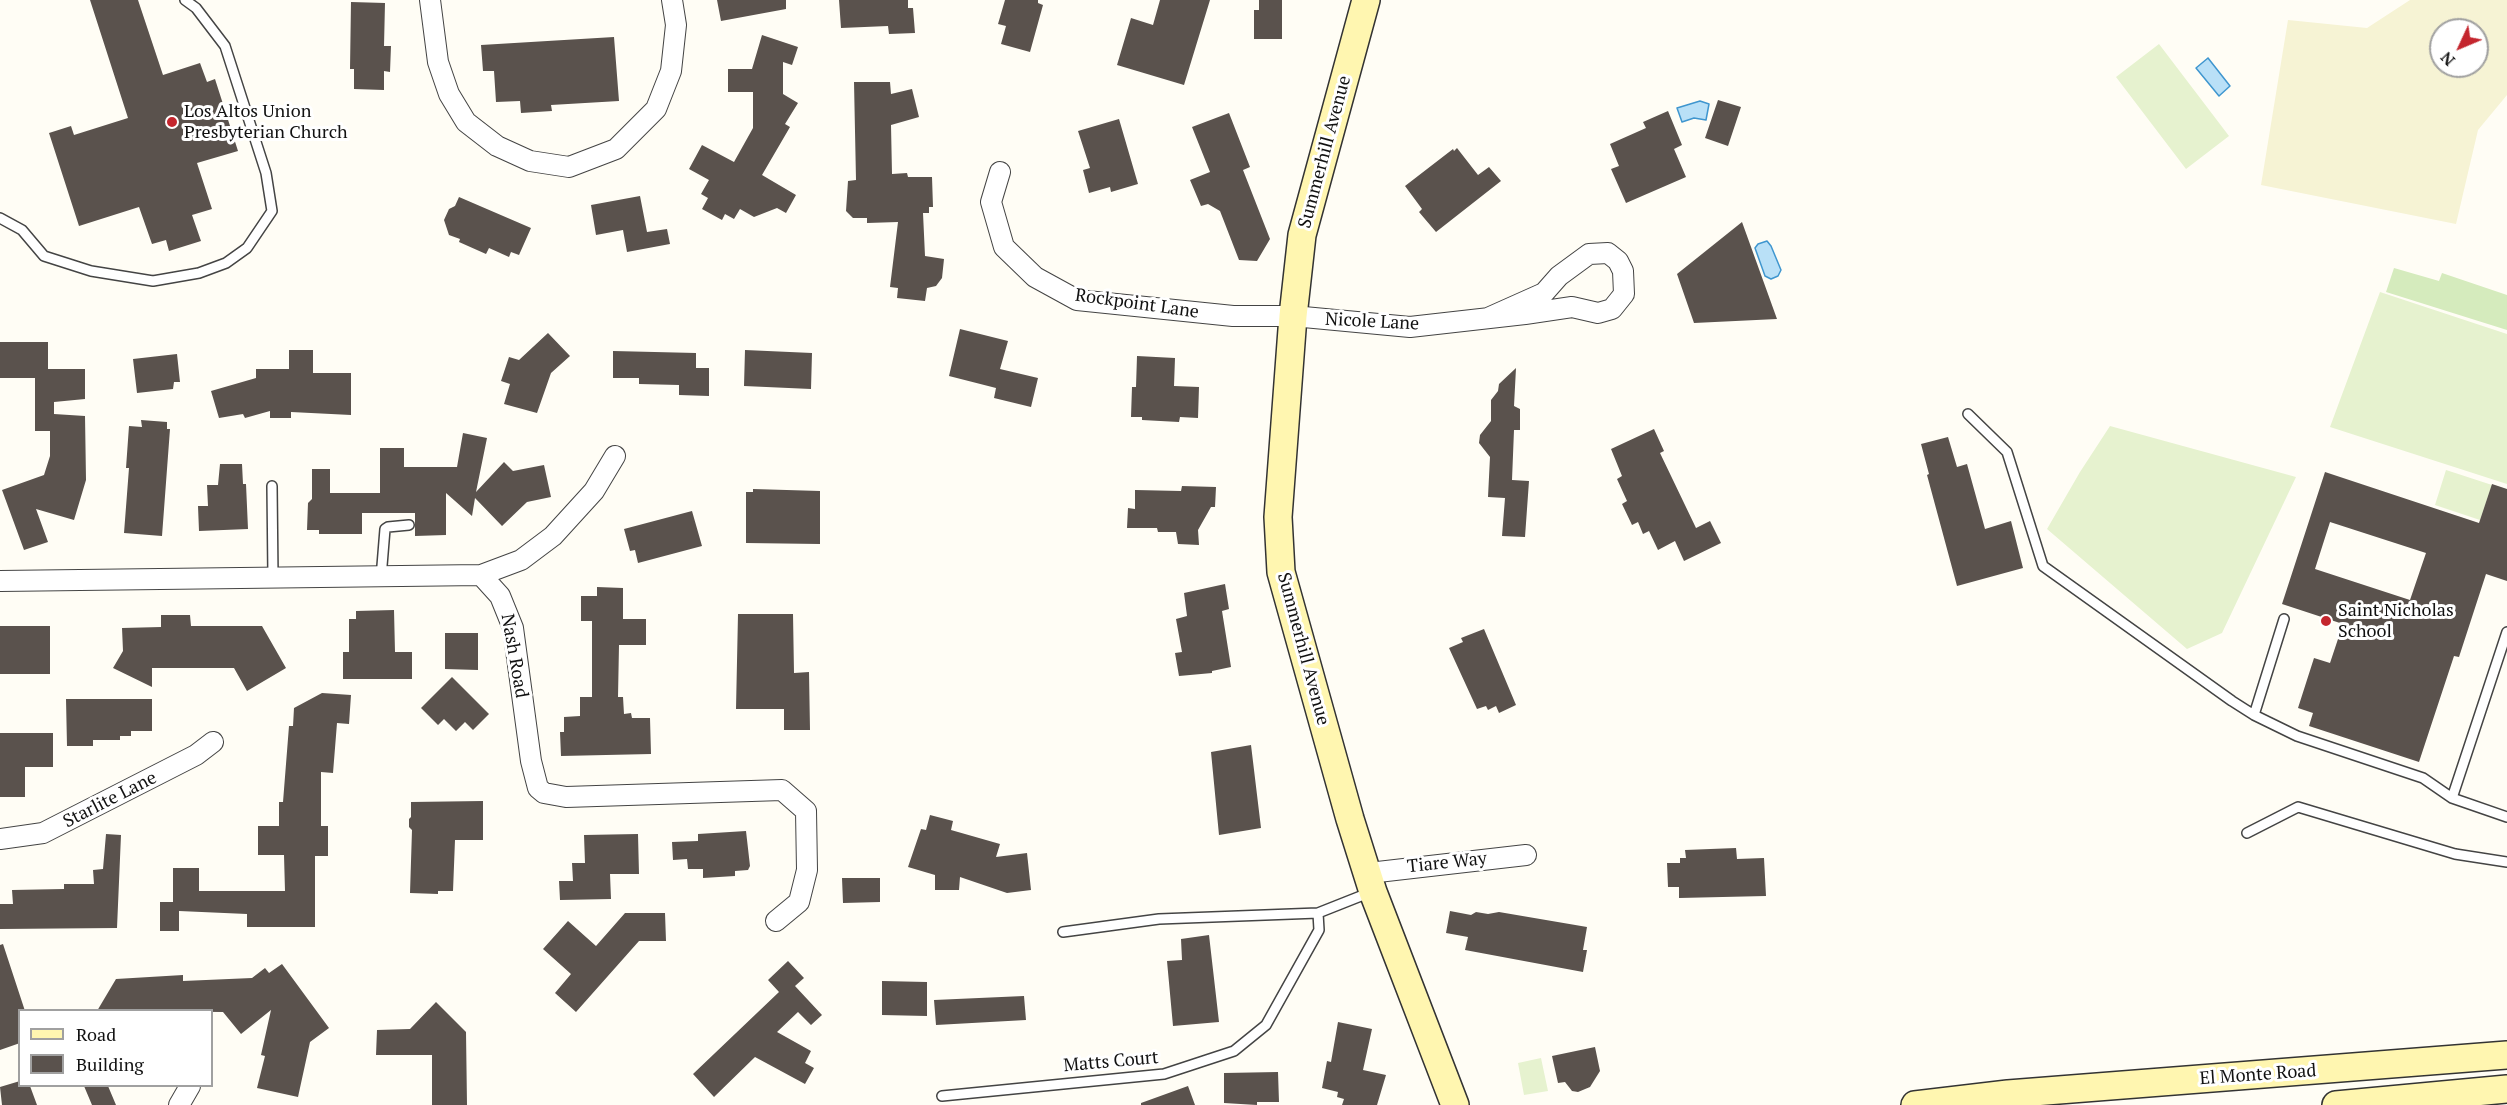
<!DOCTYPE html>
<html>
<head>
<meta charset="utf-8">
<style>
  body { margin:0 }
  #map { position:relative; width:2507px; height:1105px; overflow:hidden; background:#fffdf5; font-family:"PT Serif",serif }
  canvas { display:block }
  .legend { position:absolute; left:18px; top:1009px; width:195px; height:78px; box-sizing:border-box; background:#fff; border:2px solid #a0a0a0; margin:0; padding:8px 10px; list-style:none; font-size:18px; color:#111 }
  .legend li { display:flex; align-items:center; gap:12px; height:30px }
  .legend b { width:30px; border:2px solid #a0a0a0 }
  .north { position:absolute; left:2429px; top:18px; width:60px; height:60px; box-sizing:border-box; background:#fff; border:2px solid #a0a0a0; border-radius:50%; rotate:226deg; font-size:16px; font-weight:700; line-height:24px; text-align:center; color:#111 }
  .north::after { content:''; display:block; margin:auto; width:21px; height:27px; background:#c4262e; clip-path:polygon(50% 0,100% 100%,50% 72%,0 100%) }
</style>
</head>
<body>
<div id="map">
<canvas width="2507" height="1105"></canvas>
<ul class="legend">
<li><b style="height:8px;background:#fff6b0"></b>Road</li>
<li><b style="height:16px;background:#5a524d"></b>Building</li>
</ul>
<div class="north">N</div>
</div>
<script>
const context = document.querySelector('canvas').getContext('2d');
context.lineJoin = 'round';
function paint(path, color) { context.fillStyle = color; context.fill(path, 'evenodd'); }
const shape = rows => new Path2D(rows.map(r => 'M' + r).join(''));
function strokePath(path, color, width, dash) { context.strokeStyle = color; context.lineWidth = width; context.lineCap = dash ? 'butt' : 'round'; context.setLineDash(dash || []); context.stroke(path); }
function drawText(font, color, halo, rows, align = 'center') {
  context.font = font + ' "PT Serif",serif'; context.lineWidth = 6; context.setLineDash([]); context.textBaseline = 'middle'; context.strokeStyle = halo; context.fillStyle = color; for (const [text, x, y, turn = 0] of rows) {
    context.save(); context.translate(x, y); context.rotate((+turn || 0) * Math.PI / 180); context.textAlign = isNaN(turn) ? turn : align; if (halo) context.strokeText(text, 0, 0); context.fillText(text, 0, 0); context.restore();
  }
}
paint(shape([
  [2410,0,2507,0,2507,95,2478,130,2456,224,2261,185,2288,20,2367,28],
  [2441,30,2477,30,2477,66,2441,66]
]), '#f6f3d4');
paint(shape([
  [2394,268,2439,281,2442,273,2507,295,2507,330,2386,292]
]), '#d5ebbd');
paint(shape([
  [2159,44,2229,136,2186,169,2116,77],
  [2380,292,2507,334,2507,484,2330,427],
  [2110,426,2296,477,2222,633,2187,649,2047,529,2080,472],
  [2446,470,2492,485,2480,520,2435,505],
  [1541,1058,1548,1091,1524,1095,1518,1063]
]), '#e6f2cf');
const water = shape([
  [2208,58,2230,86,2219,96,2196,68,2208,58],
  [1700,101,1709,104,1706,120,1694,118,1682,122,1677,108,1700,101],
  [1767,241,1771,246,1781,270,1778,276,1771,279,1765,276,1755,248,1758,244,1767,241]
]);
paint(water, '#b9e0f7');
strokePath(water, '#3f96cf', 1.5);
paint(shape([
  [90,0,138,0,163,75,200,63,207,82,215,79,238,151,197,163,212,209,192,215,201,241,169,251,166,240,152,244,139,207,79,226,49,133,71,126,74,135,128,118],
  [717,0,786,0,786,9,721,21],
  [839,0,908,0,908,8,913,8,915,33,889,34,888,26,841,28],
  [1005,0,1038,0,1038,3,1043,5,1030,52,1001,44,1006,26,998,24],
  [1160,0,1210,0,1184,85,1117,65,1131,18,1153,25],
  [1259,0,1282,0,1282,39,1254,39,1254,10,1259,10],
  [351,2,385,3,384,46,391,46,390,72,384,71,384,90,354,89,354,69,350,69],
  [762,35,798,47,792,65,783,62,783,94,798,103,785,124,790,127,762,175,796,195,786,213,777,208,754,217,740,209,734,219,725,214,722,220,702,209,708,198,701,194,709,180,689,169,702,145,734,162,753,128,753,92,728,92,728,69,752,69],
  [614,37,619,101,551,105,552,111,521,113,520,101,496,102,494,71,483,71,481,45],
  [854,82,890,82,891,94,912,89,919,117,891,125,892,174,907,173,908,177,932,177,933,207,929,207,929,213,923,213,925,256,944,259,942,278,936,286,927,288,925,301,897,298,898,288,890,287,898,222,867,223,867,218,853,218,846,211,848,181,856,180],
  [1718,100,1741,107,1728,146,1705,138],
  [1668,111,1682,145,1674,149,1686,177,1626,203,1611,169,1619,166,1610,144,1646,128,1643,122],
  [1229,113,1250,167,1243,170,1270,239,1257,261,1239,260,1220,211,1208,204,1201,206,1190,180,1210,172,1192,127],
  [1119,119,1138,184,1111,192,1110,187,1089,193,1083,170,1090,168,1078,131],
  [1457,148,1478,175,1489,167,1501,181,1436,232,1419,212,1422,209,1405,186,1453,149,1454,151],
  [640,196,647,232,667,229,670,244,627,252,623,230,596,235,591,205],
  [459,197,531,228,519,255,511,252,509,257,489,248,486,254,459,242,460,239,449,235,444,220,449,209,455,206],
  [1742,222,1777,319,1694,323,1677,274],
  [960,329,1008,341,1000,369,1038,378,1031,407,994,398,996,388,949,376],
  [548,333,570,356,551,373,537,413,504,404,510,384,501,381,509,357,519,360],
  [0,342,48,342,48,369,85,369,85,399,54,402,54,414,85,416,86,480,74,520,36,509,48,542,24,550,2,490,44,475,50,456,50,431,35,431,35,378,0,378],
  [289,350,313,350,313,373,351,373,351,415,291,412,291,418,270,418,270,411,245,418,243,414,219,418,211,391,256,378,256,369,289,369],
  [745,350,812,353,811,389,744,386],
  [613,351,696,353,696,368,709,368,709,396,679,395,679,385,639,384,639,378,613,378],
  [177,354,180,382,174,382,173,389,137,393,133,359],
  [1137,356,1175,358,1174,386,1199,387,1198,418,1180,417,1179,422,1142,420,1142,417,1131,417,1132,387,1136,387],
  [1516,368,1514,406,1520,409,1520,430,1514,430,1512,480,1529,481,1525,537,1502,536,1505,498,1488,497,1490,457,1479,443,1480,435,1491,421,1491,400,1498,391,1499,384],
  [141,420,167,422,167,429,170,429,162,536,124,533,129,468,126,468,129,426,142,427],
  [1654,429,1664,451,1660,453,1696,528,1710,521,1721,543,1684,561,1675,541,1658,550,1649,531,1643,534,1638,522,1632,525,1622,504,1627,501,1617,479,1622,476,1611,449],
  [463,433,487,438,476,492,504,462,513,471,544,465,551,497,527,502,502,526,475,498,472,516,446,493,446,535,415,536,415,513,362,513,362,534,319,534,319,530,307,530,308,503,312,499,312,469,330,469,330,493,380,493,380,448,404,448,404,467,457,467],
  [1948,437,1957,467,1967,464,1985,529,2011,521,2023,568,1957,586,1927,475,1929,474,1921,444],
  [220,464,242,464,243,484,246,484,248,529,199,531,198,506,208,506,207,485,218,485],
  [2325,472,2479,523,2492,484,2507,489,2507,581,2486,574,2459,657,2454,656,2419,762,2309,726,2313,713,2298,708,2314,658,2330,663,2343,624,2282,604],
  [2330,522,2426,553,2410,600,2315,569],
  [1182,486,1216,487,1215,507,1211,507,1198,530,1199,545,1178,544,1176,532,1158,532,1157,528,1127,528,1128,508,1135,509,1135,490,1181,491],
  [753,489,820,491,820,544,746,543,746,492,753,492],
  [692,511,702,546,638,563,635,550,630,551,624,529],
  [1225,584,1229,609,1222,611,1231,667,1212,671,1212,673,1179,676,1175,653,1182,652,1176,619,1187,616,1184,593],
  [597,587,623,588,623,619,646,619,646,645,619,645,618,697,623,697,624,714,631,713,632,718,650,718,651,754,561,756,560,732,564,732,564,717,580,716,580,697,592,697,592,621,581,621,581,596,597,596],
  [394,610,395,652,412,652,412,679,343,679,343,652,349,652,349,619,356,619,356,611],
  [738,614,793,614,794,673,809,672,810,730,784,730,784,709,736,709],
  [161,615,190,615,191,626,262,626,286,668,247,691,234,668,152,668,152,687,113,668,123,651,122,628,161,627],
  [0,626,50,626,50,674,0,674],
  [1484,629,1516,705,1499,713,1496,706,1488,710,1486,706,1477,709,1449,648,1463,642,1461,638],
  [445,633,478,633,478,670,445,669],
  [452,677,489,714,473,730,465,722,456,731,444,719,438,725,421,708],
  [322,693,351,695,349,724,337,723,333,773,321,772,321,826,328,826,328,856,315,856,315,927,247,927,247,914,179,911,179,931,160,931,160,902,173,902,173,868,199,868,199,891,285,891,284,855,258,855,258,826,279,826,279,802,283,802,289,726,293,726,294,708],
  [66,699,152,699,152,731,131,731,131,736,120,736,120,740,93,740,93,746,67,746],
  [0,733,53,733,53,767,25,767,25,797,0,797],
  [1251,745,1261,828,1219,835,1211,752],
  [483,801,483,840,455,840,453,891,438,891,438,894,410,893,412,830,409,827,409,819,411,817,411,802],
  [930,815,953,821,951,830,1000,844,996,857,1027,853,1031,890,1007,893,960,877,959,890,935,890,935,875,908,867,921,829,926,830],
  [746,831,750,866,748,870,735,871,735,876,703,878,703,869,688,869,687,859,673,860,672,842,698,841,698,834],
  [106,834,121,835,117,928,0,929,0,904,13,904,12,890,64,889,64,884,94,884,93,870,103,869],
  [638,834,639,874,610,874,611,899,560,900,559,881,573,881,572,863,585,863,584,835],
  [1736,848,1737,859,1764,858,1766,896,1679,898,1679,887,1668,887,1667,863,1680,863,1680,858,1686,858,1685,850],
  [842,878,880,878,880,902,843,903],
  [1450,911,1471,915,1476,912,1488,914,1499,912,1587,927,1583,950,1587,950,1583,972,1465,950,1468,937,1446,933],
  [625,913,665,913,666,941,639,941,576,1012,555,993,571,974,543,949,568,921,596,946],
  [1209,935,1219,1022,1173,1026,1167,961,1182,960,1181,939],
  [3,944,25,1011,20,1011,20,1043,0,1050,0,945],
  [788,961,804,978,795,986,822,1015,811,1025,798,1012,777,1032,811,1051,805,1063,814,1068,805,1084,755,1057,714,1097,693,1074,779,992,768,980],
  [282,964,329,1028,310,1042,298,1097,257,1088,265,1056,261,1055,271,1010,241,1034,223,1012,97,1011,116,979,183,975,183,981,252,978,265,968,269,973],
  [882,981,927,982,927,1016,882,1015],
  [1024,996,1026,1020,936,1025,934,1000],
  [436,1002,466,1032,467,1105,432,1105,432,1055,376,1055,377,1030,410,1029],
  [1338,1022,1372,1029,1363,1070,1386,1075,1377,1105,1342,1105,1344,1099,1337,1097,1338,1092,1322,1088,1327,1061,1331,1062],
  [1595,1047,1600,1071,1590,1087,1578,1092,1572,1091,1565,1082,1558,1083,1552,1056],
  [1278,1072,1279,1102,1257,1102,1257,1105,1224,1103,1224,1073],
  [20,1081,20,1086,30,1086,37,1105,2,1105,0,1087],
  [84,1086,108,1086,116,1105,92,1105],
  [1188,1086,1195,1105,1141,1105,1141,1103]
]), '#5a524d');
const lane = shape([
  [0,218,22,230,44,256,91,271,153,281,199,273,226,263,247,248,272,211,266,173,225,46,196,8,185,0],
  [1968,414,2007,452,2043,566,2232,701,2254,715,2297,736,2423,778,2452,798,2507,817],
  [272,486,273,577],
  [381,578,385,529,388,527,409,525],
  [2254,715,2284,619],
  [2452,798,2507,632],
  [2247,833,2298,807,2455,854,2507,862],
  [1063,932,1159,919,1318,913],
  [942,1096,1164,1074,1234,1051,1266,1025,1319,930,1318,913,1371,892]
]);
const street = shape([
  [430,0,438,62,449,94,466,122,497,146,530,161,569,167,616,149,656,109,671,71,676,25,672,0],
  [1000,172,991,202,1004,247,1035,277,1077,300,1233,316,1293,316,1410,327,1525,314,1572,307,1598,313,1612,309,1624,294,1623,271,1618,261,1608,253,1589,254,1559,276,1544,293,1488,318],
  [481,575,521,560,553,536,594,491,615,456],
  [0,581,481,575,500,596,513,628,531,761,538,788,544,793,566,797,782,790,806,811,807,870,799,902,776,921],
  [0,839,43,833,196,755,213,742],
  [1369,873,1526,855],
  [179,1105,190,1086]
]);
const secondary = shape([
  [1366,0,1302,235,1293,316,1278,517,1281,572,1350,819,1373,892,1455,1105],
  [1915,1105,2008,1094,2507,1055],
  [2336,1105,2507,1089]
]);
strokePath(lane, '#444', 12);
strokePath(street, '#444', 22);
strokePath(secondary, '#333', 30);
strokePath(lane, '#fff', 9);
strokePath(street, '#fff', 20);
strokePath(secondary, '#fff6b0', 27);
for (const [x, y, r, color] of [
  [172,122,6,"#c4262e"],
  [2326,621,6,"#c4262e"]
]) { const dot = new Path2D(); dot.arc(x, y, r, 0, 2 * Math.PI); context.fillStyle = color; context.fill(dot); strokePath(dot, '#fff', 2); }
drawText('18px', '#111', '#fff', [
  ["Los Altos Union",184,112],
  ["Presbyterian Church",184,133],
  ["Saint Nicholas",2338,611],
  ["School",2338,632]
], 'left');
drawText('18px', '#111', '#fff', [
  ["Summerhill Avenue",1325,152,-75],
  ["Rockpoint Lane",1137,304,8],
  ["Nicole Lane",1372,322,3],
  ["Summerhill Avenue",1303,649,75],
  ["Nash Road",514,656,80],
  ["Starlite Lane",110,800,-27],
  ["Tiare Way",1447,863,-6],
  ["Matts Court",1111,1062,-5],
  ["El Monte Road",2258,1075,-4]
]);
</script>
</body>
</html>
